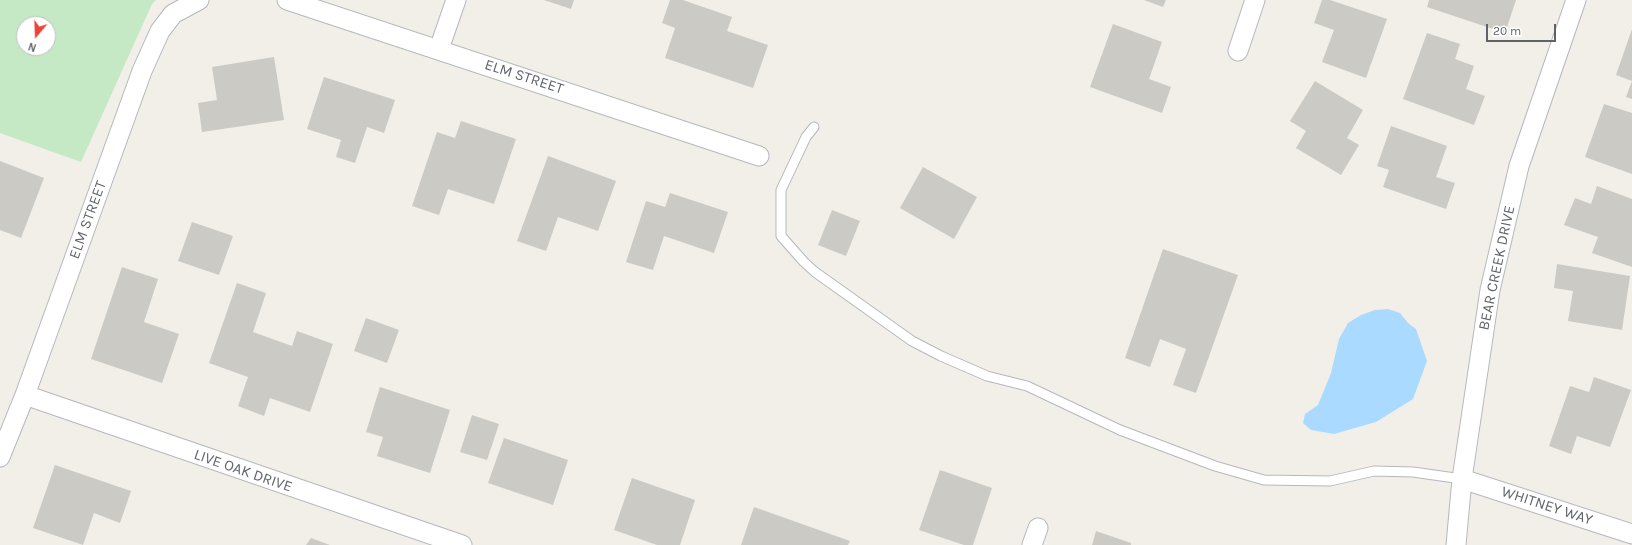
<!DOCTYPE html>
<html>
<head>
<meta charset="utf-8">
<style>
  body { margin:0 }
  #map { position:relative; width:1632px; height:545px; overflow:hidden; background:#f1efe8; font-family:Karla,sans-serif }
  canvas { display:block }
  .north { position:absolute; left:16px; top:16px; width:40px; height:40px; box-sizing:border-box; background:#fff; border:1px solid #bfc1c3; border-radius:50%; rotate:199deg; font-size:11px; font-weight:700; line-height:16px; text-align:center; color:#5f6368 }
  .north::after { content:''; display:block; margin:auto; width:14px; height:18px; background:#ea4335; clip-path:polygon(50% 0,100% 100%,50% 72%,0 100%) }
  .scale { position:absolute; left:1486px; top:24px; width:70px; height:18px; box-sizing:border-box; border:2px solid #5f6368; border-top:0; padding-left:5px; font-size:12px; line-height:14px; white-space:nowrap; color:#5f6368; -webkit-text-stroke:3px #fff; paint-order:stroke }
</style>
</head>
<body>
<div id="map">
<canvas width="1632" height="545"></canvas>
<div class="north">N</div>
<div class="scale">20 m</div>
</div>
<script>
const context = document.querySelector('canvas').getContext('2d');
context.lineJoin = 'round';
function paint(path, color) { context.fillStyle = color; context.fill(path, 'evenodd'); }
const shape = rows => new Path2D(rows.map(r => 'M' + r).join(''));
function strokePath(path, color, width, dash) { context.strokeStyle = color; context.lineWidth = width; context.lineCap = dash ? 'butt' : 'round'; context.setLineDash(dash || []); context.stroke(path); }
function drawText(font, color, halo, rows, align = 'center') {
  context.font = font + ' Karla,sans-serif'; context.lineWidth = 4; context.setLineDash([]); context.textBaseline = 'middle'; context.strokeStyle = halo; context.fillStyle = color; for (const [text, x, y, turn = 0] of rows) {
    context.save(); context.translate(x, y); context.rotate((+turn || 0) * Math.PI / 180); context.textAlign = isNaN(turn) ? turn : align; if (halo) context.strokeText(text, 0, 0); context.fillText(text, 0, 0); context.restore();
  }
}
paint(shape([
  [0,0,156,0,152,4,81,162,0,133],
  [24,24,48,24,48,48,24,48]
]), '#c5e8c5');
paint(shape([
  [1388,309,1400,313,1408,323,1416,329,1427,361,1413,399,1376,422,1334,434,1311,430,1303,423,1305,414,1318,405,1331,373,1339,339,1348,323,1361,315,1375,310]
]), '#aadaff');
paint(shape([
  [544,0,574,0,571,9],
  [670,0,683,0,732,17,727,31,768,45,753,88,665,58,675,28,662,23],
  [1144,0,1166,0,1163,7],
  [1322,0,1330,0,1387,19,1366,78,1322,62,1334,30,1314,23],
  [1429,0,1516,0,1505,33,1427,7],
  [1113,24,1162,42,1149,79,1171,87,1162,113,1090,87],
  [1632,29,1632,81,1616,75],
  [1427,33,1460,44,1455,59,1474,66,1466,89,1485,96,1474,125,1403,99],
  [274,57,284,120,202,132,198,103,217,100,212,67],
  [324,77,395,100,384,133,367,127,355,163,336,157,341,140,307,129],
  [1315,81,1363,110,1347,138,1359,145,1341,175,1296,148,1306,131,1290,121],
  [1632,81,1632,99,1626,97],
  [1604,104,1632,113,1632,174,1585,157],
  [461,121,516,139,494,204,448,189,439,215,412,206,437,132,455,138],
  [1391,126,1447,146,1436,177,1455,183,1446,209,1383,187,1389,170,1377,166],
  [548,156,616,181,598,231,558,217,546,251,517,241],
  [0,161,44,178,21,238,0,230],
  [923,167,977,197,954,239,900,208],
  [1597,186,1632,199,1632,267,1592,253,1598,237,1564,225,1575,198,1591,204],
  [670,193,728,212,714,253,664,236,653,270,626,262,646,201,665,207],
  [832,210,860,221,846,256,818,245],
  [192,222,233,236,219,275,178,261],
  [1163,249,1238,275,1196,393,1173,385,1186,349,1160,339,1150,367,1125,358],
  [1557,264,1630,276,1622,330,1568,321,1573,291,1554,288],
  [122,267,158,279,144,322,179,334,162,383,91,359],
  [237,283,266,293,253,332,292,346,297,331,333,344,310,412,270,398,264,416,238,406,248,377,209,363],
  [366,318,399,330,387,363,354,351],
  [1594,377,1631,390,1610,447,1577,436,1571,454,1549,446,1570,386,1589,392],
  [380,387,450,410,430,473,377,456,383,437,366,432],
  [472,415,499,424,487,460,460,452],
  [504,438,568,460,553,505,488,483],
  [55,465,131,491,120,523,94,513,83,545,33,528],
  [940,470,992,488,973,545,964,545,919,530],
  [632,478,695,500,680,545,657,545,614,530],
  [754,507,850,541,848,545,741,545],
  [1096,531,1131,543,1131,545,1092,545],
  [311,538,330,545,306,545]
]), '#cccac5');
const service = shape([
  [814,127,806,137,781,190,781,236,804,262,815,272,912,341,941,356,987,376,1027,386,1120,430,1215,466,1264,480,1330,481,1374,471,1413,472,1462,479]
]);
const minor = shape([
  [287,0,759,156],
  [439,49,456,0],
  [1238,51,1255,0],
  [25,395,462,545],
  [0,457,25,395,142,71,160,31,173,14,199,0],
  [1462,479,1632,534],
  [1032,545,1038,528],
  [1456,545,1462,479,1490,290,1519,166,1576,0]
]);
strokePath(service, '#b5b8bc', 11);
strokePath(minor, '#b5b8bc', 21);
strokePath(service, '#fff', 9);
strokePath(minor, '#fff', 19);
drawText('15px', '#5f6368', '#fff', [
  ["ELM STREET",524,77,18],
  ["ELM STREET",88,220,-70],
  ["BEAR CREEK DRIVE",1497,268,-78],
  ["LIVE OAK DRIVE",243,471,19],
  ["WHITNEY WAY",1547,506,18]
]);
</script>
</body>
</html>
